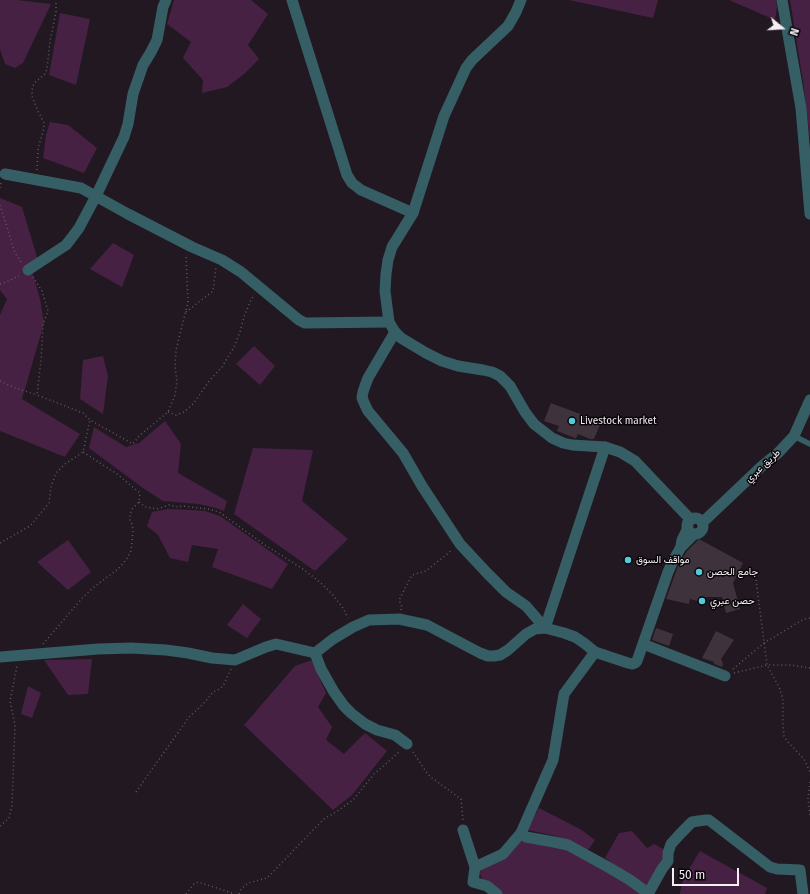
<!DOCTYPE html>
<html>
<head>
<meta charset="utf-8">
<style>
  body { margin:0 }
  #map { position:relative; width:810px; height:894px; overflow:hidden; background:#221821; font-family:"Fira Sans",sans-serif }
  canvas { display:block }
  .north { position:absolute; left:762px; top:8px; width:40px; height:40px; -webkit-text-stroke:3px #090509; paint-order:stroke; rotate:108deg; font-size:11px; font-weight:700; line-height:16px; text-align:center; color:#f4edf3 }
  .north::after { content:''; display:block; margin:auto; width:14px; height:18px; background:#f4edf3; clip-path:polygon(50% 0,100% 100%,50% 72%,0 100%) }
  .scale { position:absolute; left:672px; top:868px; width:67px; height:18px; box-sizing:border-box; border:2px solid #f4edf3; border-top:0; padding-left:5px; font-size:12px; line-height:14px; white-space:nowrap; color:#f4edf3; -webkit-text-stroke:3px #090509; paint-order:stroke }
</style>
</head>
<body>
<div id="map">
<canvas width="810" height="894"></canvas>
<div class="north">N</div>
<div class="scale">50 m</div>
</div>
<script>
const context = document.querySelector('canvas').getContext('2d');
context.lineJoin = 'round';
function paint(path, color) { context.fillStyle = color; context.fill(path, 'evenodd'); }
const shape = rows => new Path2D(rows.map(r => 'M' + r).join(''));
function strokePath(path, color, width, dash) { context.strokeStyle = color; context.lineWidth = width; context.lineCap = dash ? 'butt' : 'round'; context.setLineDash(dash || []); context.stroke(path); }
function drawText(font, color, halo, rows, align = 'center') {
  context.font = font + ' "Fira Sans",Vazirmatn,sans-serif'; context.lineWidth = 3; context.setLineDash([]); context.textBaseline = 'middle'; context.strokeStyle = halo; context.fillStyle = color; for (const [text, x, y, turn = 0] of rows) {
    context.save(); context.translate(x, y); context.rotate((+turn || 0) * Math.PI / 180); context.textAlign = isNaN(turn) ? turn : align; if (halo) context.strokeText(text, 0, 0); context.fillText(text, 0, 0); context.restore();
  }
}
paint(shape([
  [0,0,17,0,51,4,23,63,15,68,5,64,0,49],
  [174,0,251,0,268,14,248,45,259,59,244,74,227,87,202,93,203,80,183,58,191,42,167,24],
  [569,0,658,0,653,18],
  [729,0,776,0,777,7,775,20],
  [790,0,810,0,810,139,804,88],
  [60,13,90,19,76,85,49,75],
  [50,122,68,125,97,148,84,173,43,158,46,135],
  [0,198,22,207,40,267,32,271,40,299,44,323,22,399,80,434,65,457,0,431,0,315,7,299,0,290],
  [113,243,134,255,122,287,90,269],
  [254,346,275,366,260,385,236,364],
  [103,356,108,376,103,414,80,399,83,360],
  [165,421,181,444,178,473,227,501,224,511,216,508,199,504,163,501,143,488,89,448,94,427,126,447,139,443],
  [253,448,313,450,302,501,348,539,315,571,234,514],
  [168,509,190,510,205,511,220,516,288,564,272,589,212,567,218,549,192,545,188,562,170,558,158,535,147,526,152,512],
  [68,540,91,572,68,590,37,562],
  [243,604,261,619,247,638,227,625],
  [92,659,88,694,68,695,44,660],
  [312,660,326,693,318,707,332,727,326,740,344,754,365,733,387,751,352,795,333,810,244,725,295,666],
  [28,686,41,693,32,718,21,714],
  [539,808,580,829,595,840,588,850,556,836,527,830],
  [632,831,647,848,654,844,667,851,648,889,605,858,619,833],
  [521,840,565,848,614,874,641,894,502,894,486,882,481,877,480,872,483,867],
  [700,851,767,888,765,894,680,894,680,892,684,877]
]), '#472144');
paint(shape([
  [551,403,601,422,594,439,590,439,578,434,576,438,575,438,557,431,559,426,544,421],
  [699,539,743,563,733,583,740,609,726,613,722,597,702,597,701,602,690,599,689,604,666,599,678,566,687,551],
  [656,628,673,634,669,646,652,640],
  [716,631,734,640,721,659,723,664,722,667,714,664,714,662,702,658]
]), '#3e333c');
strokePath(shape([
  [37,170,38,149,44,128,44,123,38,111,32,96,32,90,34,83,45,74,47,69,50,41,56,12,56,0],
  [0,188,1,182],
  [0,205,15,253,22,263],
  [33,277,42,291,48,311,43,324,41,360,37,395,83,413,90,420,133,444,140,435,168,412,175,395,177,381,175,367,176,350,188,302,186,256],
  [0,284,6,282,19,276],
  [186,312,213,291,216,267],
  [0,381,13,387,37,395],
  [168,412,176,415,184,412,193,404,210,380,222,367,234,347,240,332,244,317,250,302,254,295],
  [139,502,146,507,157,509,169,505,178,507,182,506,208,509,219,512,265,545,303,569,321,583,332,594,343,608,348,618],
  [0,543,30,526,49,503,51,487,56,473,65,464,83,452,90,420],
  [756,580,767,665,791,665,810,668],
  [401,610,402,607,399,600,412,575,426,571,452,550],
  [43,644,84,596,94,587,118,569,126,560,131,551,133,530,132,524,130,520,130,515,132,509,139,502,140,493,117,474,83,452],
  [733,669,764,643,804,619,810,618],
  [734,673,767,665,780,689,783,700,783,726,784,736,787,741,804,759,810,772],
  [413,752,427,773,432,778,461,799,463,820],
  [810,782,808,798,810,817],
  [136,792,189,717,205,702,213,692,218,690,221,688,224,684,231,669],
  [0,826,9,818,12,805,15,725,10,701,17,666],
  [186,894,194,884,198,882,235,894],
  [239,894,241,889,248,883,267,878,269,876,314,829,324,819,336,812,353,800,374,774,387,763,400,751]
]), '#625861', 1.5, [1, 3]);
strokePath(shape([
  [794,436,810,444]
]), '#365f65', 5.5);
strokePath(shape([
  [292,0,347,175,352,183,361,190,413,213],
  [5,174,81,188,128,214,192,247,222,260,241,272,299,320,305,323,389,322],
  [28,270,66,245,70,240,79,228,96,196,124,137,128,124,133,94,143,65,151,52,157,40,163,7,166,0],
  [395,332,368,378,365,386,363,392,362,398,366,407,368,411,403,453,422,486,460,544,487,573,506,592,526,606,545,628],
  [605,447,545,628,564,633,575,637,584,643,595,652,628,663,632,664,635,663,637,661,668,572,672,563,681,547,694,534],
  [681,546,682,540,688,528],
  [643,644,725,676],
  [315,653,321,669,334,692,344,706,351,713,365,724,377,730,395,735,407,744],
  [463,830,475,867,503,854,521,833],
  [475,867,473,882,487,886,497,894],
  [648,894,662,869,668,861,668,853,671,844,681,833,692,822,698,821,706,820,709,820,770,867,777,869,800,870,803,894]
]), '#365f65', 11);
strokePath(shape([
  [521,0,516,12,508,26,472,60,466,68,444,116,413,213,392,247,388,260,386,274,385,291,389,322,395,332,401,338,426,353,442,361,458,366,483,370,492,372,500,376,510,386,525,412,534,424,552,438,563,443,572,445,605,447,620,452,635,461,691,520],
  [782,0,801,108,810,214],
  '687 526a8 8 0 1 1 16 0a8 8 0 1 1-16 0Z',
  [702,523,762,466,778,453,794,436,810,400],
  [595,652,564,694,553,760,521,833,526,837,554,842,568,845,608,867,630,880,649,894],
  [0,657,98,649,131,648,166,650,188,653,212,658,235,660,266,647,276,644,315,653,333,639,353,627,369,620,399,619,427,625,480,653,488,656,494,656,500,655,508,650,526,634,535,629,545,628]
]), '#365f65', 11);
for (const [x, y, r, color] of [
  [572,421,4,"#53cbda"],
  [628,560,4,"#53cbda"],
  [699,572,4,"#53cbda"],
  [702,601,4,"#53cbda"]
]) { const dot = new Path2D(); dot.arc(x, y, r, 0, 2 * Math.PI); context.fillStyle = color; context.fill(dot); strokePath(dot, '#090509', 1.5); }
drawText('10px', '#f4edf3', '#090509', [
  ["Livestock market",580,421],
  ["مواقف السوق",636,560],
  ["جامع الحصن",707,572],
  ["حصن عبري",710,601]
], 'left');
drawText('10px', '#f4edf3', '#090509', [
  ["طريق عبري",763,466,-43]
]);
</script>
</body>
</html>
